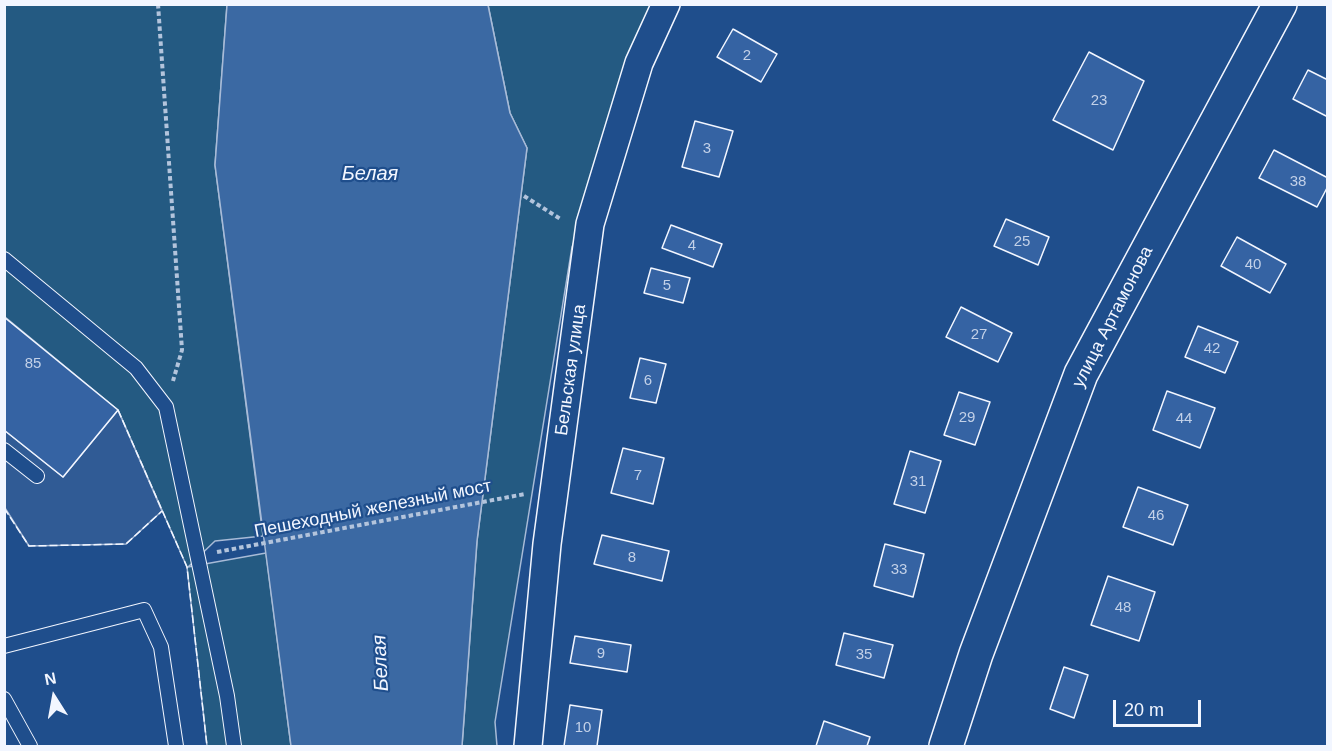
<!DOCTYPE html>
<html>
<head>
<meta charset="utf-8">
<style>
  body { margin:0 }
  #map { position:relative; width:1332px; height:751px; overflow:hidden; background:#1f4e8c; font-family:Arial,sans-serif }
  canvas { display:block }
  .frame { position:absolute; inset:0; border:6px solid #f2f6ff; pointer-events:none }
  .north { position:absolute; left:24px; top:667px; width:60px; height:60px; -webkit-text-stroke:4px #1f4e8c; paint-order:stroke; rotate:349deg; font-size:16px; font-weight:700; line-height:24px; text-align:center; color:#f2f6ff }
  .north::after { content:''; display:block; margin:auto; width:21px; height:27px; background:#f2f6ff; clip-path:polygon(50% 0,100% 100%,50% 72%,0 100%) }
  .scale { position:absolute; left:1113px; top:700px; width:88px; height:27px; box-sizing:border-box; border:3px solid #f2f6ff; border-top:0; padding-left:8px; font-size:18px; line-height:21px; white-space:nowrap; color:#f2f6ff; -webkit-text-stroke:4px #1f4e8c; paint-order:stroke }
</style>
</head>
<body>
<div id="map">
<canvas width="1332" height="751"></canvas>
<div class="frame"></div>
<div class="north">N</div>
<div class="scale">20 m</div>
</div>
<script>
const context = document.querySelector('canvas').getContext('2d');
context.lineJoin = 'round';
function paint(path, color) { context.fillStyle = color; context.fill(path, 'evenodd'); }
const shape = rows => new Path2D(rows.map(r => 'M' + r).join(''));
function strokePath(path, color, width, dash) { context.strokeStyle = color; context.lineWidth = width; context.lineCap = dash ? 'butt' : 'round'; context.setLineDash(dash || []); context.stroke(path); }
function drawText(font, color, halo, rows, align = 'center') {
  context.font = font + ' Arial,sans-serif'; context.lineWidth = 4.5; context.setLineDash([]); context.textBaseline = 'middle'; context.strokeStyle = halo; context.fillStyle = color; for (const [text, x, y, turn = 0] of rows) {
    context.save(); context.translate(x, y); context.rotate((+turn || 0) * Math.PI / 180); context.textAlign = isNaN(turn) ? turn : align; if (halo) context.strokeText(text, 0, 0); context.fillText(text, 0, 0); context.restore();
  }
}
const green = shape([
  [4,5,227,5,215,165,263,536,215,541,188,567,266,553,291,746,207,746,187,567,118,410,5,317,4,5],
  [488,5,660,5,572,247,495,722,497,746,462,746,477,541,527,148,510,113,488,5]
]);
paint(green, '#245a82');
strokePath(green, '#a8bbd7', 1.5);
const parking = shape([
  [118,410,162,511,126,544,29,546,5,508,4,430,63,477,118,410]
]);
paint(parking, '#305b95');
strokePath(parking, '#a8bbd7', 1.5);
const water = shape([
  [227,5,488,5,510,113,527,148,477,541,462,746,291,746,215,165,227,5]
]);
paint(water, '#3b69a3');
strokePath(water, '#a8bbd7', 1.5);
const building = shape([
  [733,29,777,54,761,82,717,57,733,29],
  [1089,52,1144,81,1113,150,1053,120,1089,52],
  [1308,70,1328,80,1328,117,1293,99,1308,70],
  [695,121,733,131,719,177,682,167,695,121],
  [1274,150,1328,178,1328,186,1317,207,1259,178,1274,150],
  [1006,219,1049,237,1038,265,994,246,1006,219],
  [671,225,722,244,713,267,662,248,671,225],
  [1237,237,1286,264,1270,293,1221,266,1237,237],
  [651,268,690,278,683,303,644,293,651,268],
  [961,307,1012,333,998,362,946,337,961,307],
  [4,317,118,410,63,477,4,430,4,317],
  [1198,326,1238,342,1225,373,1185,357,1198,326],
  [640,358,666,364,656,403,630,398,640,358],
  [1167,391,1215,408,1200,448,1153,430,1167,391],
  [959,392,990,402,975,445,944,435,959,392],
  [623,448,664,458,653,504,611,493,623,448],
  [910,451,941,461,925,513,894,504,910,451],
  [1138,487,1188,505,1173,545,1123,527,1138,487],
  [602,535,669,551,662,581,594,564,602,535],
  [885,544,924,554,913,597,874,586,885,544],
  [1108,576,1155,592,1139,641,1091,625,1108,576],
  [844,633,893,645,884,678,836,665,844,633],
  [575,636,631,645,627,672,570,663,575,636],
  [1064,667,1088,675,1074,718,1050,709,1064,667],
  [570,705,602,710,597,746,564,746,570,705],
  [824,721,870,737,867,746,816,746,824,721]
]);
paint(building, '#3563a3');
strokePath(building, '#f2f6ff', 1.5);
const lane = shape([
  [4,259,136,368,166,407,227,696,234,746],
  [4,450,37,476],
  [4,646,144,610,161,647,176,746],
  [4,699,30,746]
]);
const street = shape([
  [528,746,547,544,590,224,639,63,666,4]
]);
const secondary = shape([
  [946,746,976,654,1081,374,1280,4]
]);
strokePath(lane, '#f2f6ff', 16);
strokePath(street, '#f2f6ff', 30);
strokePath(secondary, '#f2f6ff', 36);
strokePath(shape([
  [158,4,182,350,173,381],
  [524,196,562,220],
  [217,552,525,494]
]), '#b3c4dc', 4, [4.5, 3]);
strokePath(lane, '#1f4e8c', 14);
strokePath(street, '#1f4e8c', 27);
strokePath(secondary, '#1f4e8c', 33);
strokePath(shape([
  [118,410,187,567,207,746],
  [4,508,29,546,126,544,162,511]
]), '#f2f6ff', 1.5, [8, 3]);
drawText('15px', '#c3d1e8', null, [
  ["2",747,56],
  ["23",1099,101],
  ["3",707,149],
  ["38",1298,182],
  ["25",1022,242],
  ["4",692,246],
  ["40",1253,265],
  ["5",667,286],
  ["27",979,335],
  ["42",1212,349],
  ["85",33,364],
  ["6",648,381],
  ["29",967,418],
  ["44",1184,419],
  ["7",638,476],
  ["31",918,482],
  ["46",1156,516],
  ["8",632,558],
  ["33",899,570],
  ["48",1123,608],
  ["9",601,654],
  ["35",864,655],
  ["10",583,728]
]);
drawText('18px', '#f2f6ff', '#1f4e8c', [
  ["улица Артамонова",1113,317,-63],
  ["Бельская улица",571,370,-82],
  ["Пешеходный железный мост",373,509,-11]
]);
drawText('italic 20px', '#f2f6ff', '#1f4e8c', [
  ["Белая",370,174],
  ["Белая",381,663,-93]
]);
</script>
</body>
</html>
